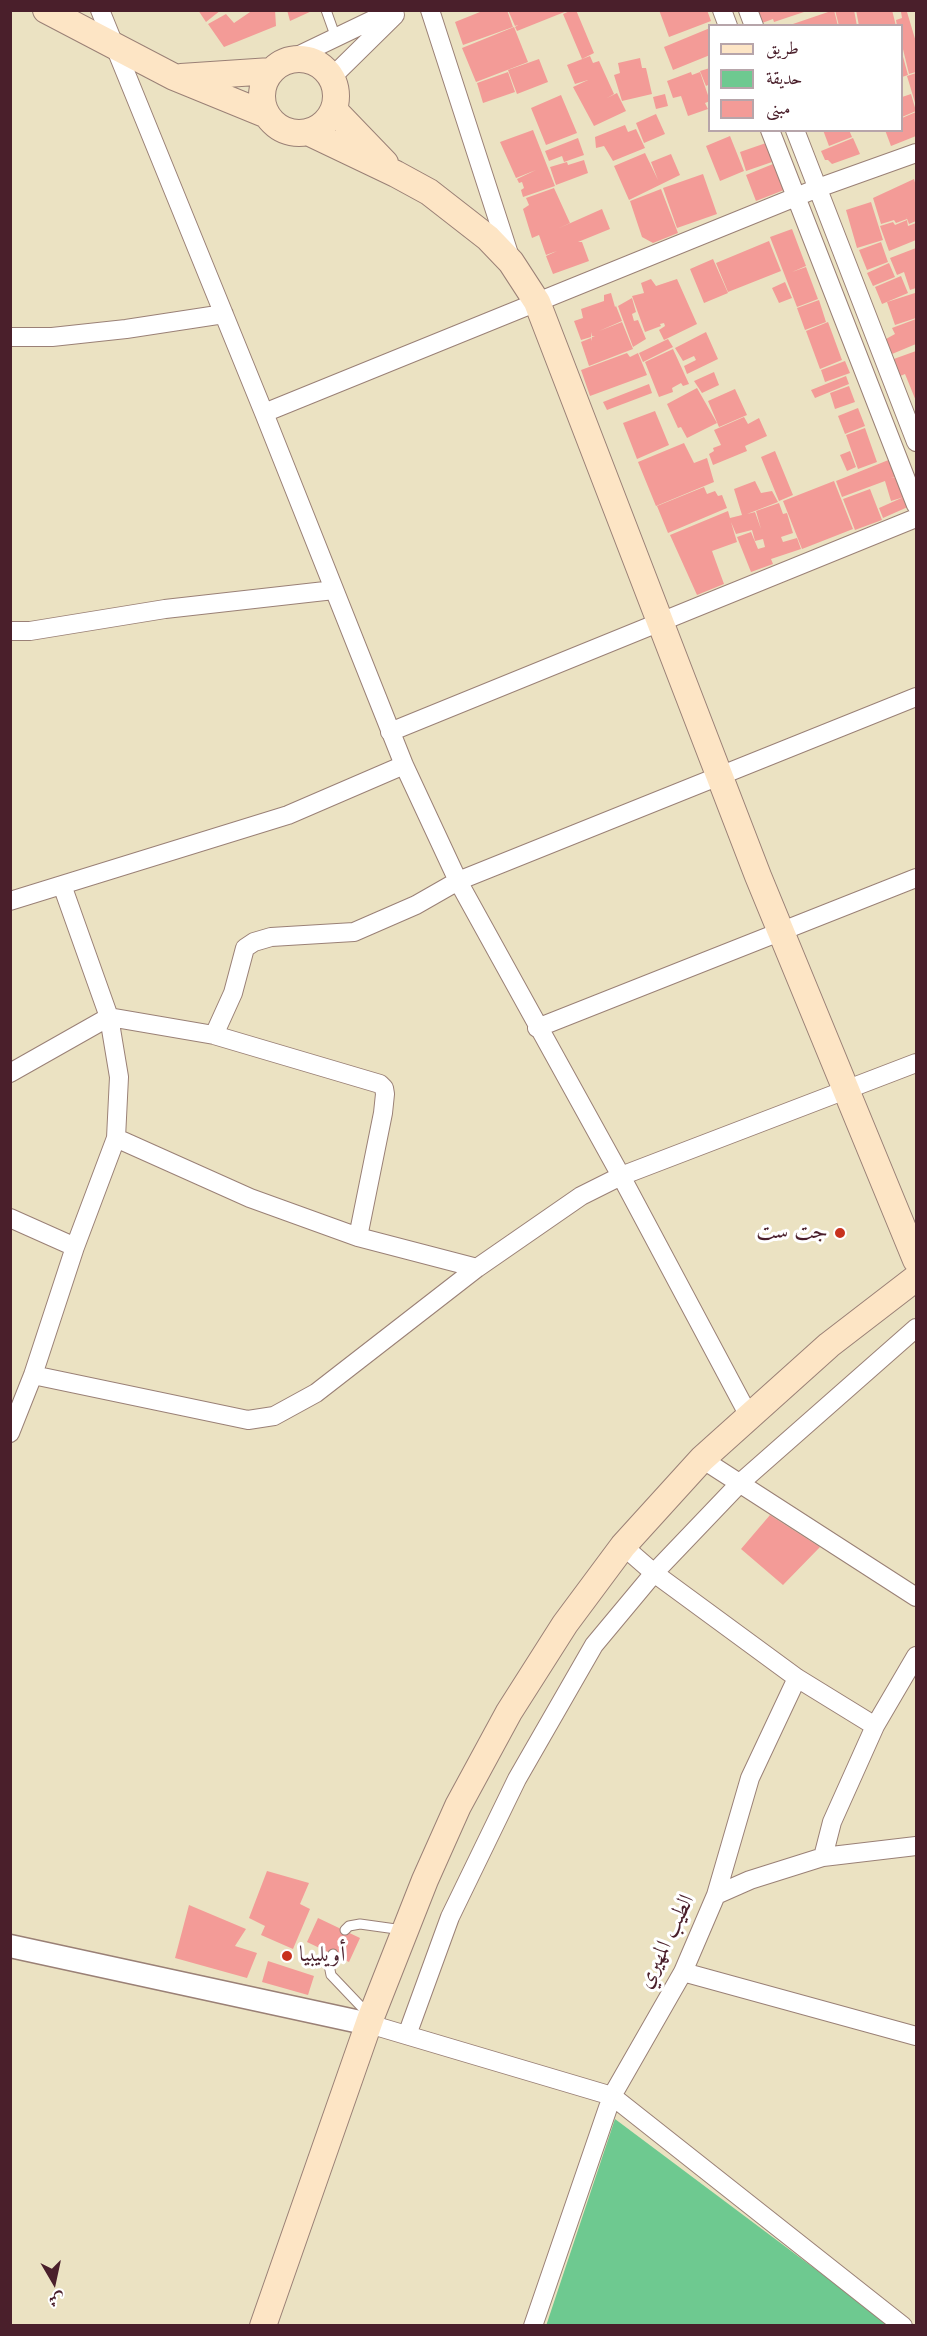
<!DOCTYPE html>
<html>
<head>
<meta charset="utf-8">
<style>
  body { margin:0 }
  #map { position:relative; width:927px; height:2336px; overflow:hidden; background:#ebe2c2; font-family:Cardo,Amiri,serif }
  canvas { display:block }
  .frame { position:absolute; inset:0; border:12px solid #4a1f2b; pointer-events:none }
  .legend { position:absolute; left:708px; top:24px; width:195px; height:108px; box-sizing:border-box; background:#fff; border:2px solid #b7a5aa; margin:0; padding:8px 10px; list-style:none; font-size:18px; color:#4a1f2b }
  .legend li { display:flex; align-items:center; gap:12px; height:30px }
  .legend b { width:30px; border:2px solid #b7a5aa }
  .north { position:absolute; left:24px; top:2252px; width:60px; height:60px; -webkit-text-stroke:4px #fff; paint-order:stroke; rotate:171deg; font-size:16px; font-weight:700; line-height:24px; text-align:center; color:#4a1f2b }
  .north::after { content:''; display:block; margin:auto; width:21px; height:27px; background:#4a1f2b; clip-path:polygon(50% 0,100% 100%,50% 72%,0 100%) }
</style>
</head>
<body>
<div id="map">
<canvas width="927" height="2336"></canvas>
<div class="frame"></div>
<ul class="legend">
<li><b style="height:8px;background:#fde5c5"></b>طريق</li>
<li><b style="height:16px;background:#6ec990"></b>حديقة</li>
<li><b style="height:16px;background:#f39b97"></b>مبنى</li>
</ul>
<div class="north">ش</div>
</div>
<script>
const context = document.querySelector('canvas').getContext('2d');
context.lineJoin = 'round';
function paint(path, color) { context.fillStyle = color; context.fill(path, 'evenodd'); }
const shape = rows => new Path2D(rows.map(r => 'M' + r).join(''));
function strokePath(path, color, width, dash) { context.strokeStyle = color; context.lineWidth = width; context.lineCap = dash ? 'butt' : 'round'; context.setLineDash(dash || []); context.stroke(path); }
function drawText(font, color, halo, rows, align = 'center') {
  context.font = font + ' Cardo,Amiri,serif'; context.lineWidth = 6; context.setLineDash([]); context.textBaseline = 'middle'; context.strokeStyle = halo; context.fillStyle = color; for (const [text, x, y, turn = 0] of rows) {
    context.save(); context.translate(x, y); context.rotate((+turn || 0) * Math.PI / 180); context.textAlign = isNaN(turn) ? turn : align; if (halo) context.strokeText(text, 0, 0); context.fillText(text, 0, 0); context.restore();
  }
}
paint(shape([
  [615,2119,890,2325,546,2326]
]), '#6ec990');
paint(shape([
  [198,10,221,10,206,22],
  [253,10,275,10,276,26,224,47,208,24,226,14,234,23],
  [287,10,314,10,290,21],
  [485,10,507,10,513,27,463,45,455,22],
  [508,10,567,10,567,11,517,31,515,27,518,25,515,26],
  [572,10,576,10,594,53,582,59,563,14],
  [659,10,707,10,711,21,669,37],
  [758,10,807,10,807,11,774,22,773,19,762,23],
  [834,10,838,26,790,26,790,25],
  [835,10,854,10,857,26,839,26],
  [856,10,892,10,896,26,859,26],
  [901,12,907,12,916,42,916,72,909,74,902,45,902,26,897,26,896,20,902,18],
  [514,27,528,62,476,82,462,48],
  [710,28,710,55,673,70,664,47],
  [902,53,908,75,902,77],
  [590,56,593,63,599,61,614,94,607,98,617,93,626,111,594,126,573,87,588,80,575,84,567,65],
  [640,58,642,68,646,68,652,94,622,101,614,75,620,73,618,63],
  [539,59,548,82,517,94,508,70],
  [710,68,710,84,706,86,700,71],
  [508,72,515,92,483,103,477,83],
  [691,72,692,75,700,72,710,101,705,103,708,109,688,116,681,96,673,98,667,81],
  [916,73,916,106,907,76],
  [665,94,668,106,656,109,653,97],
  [911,94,916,111,902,117,902,97],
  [561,95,577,133,546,145,531,108],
  [916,112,916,136,891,146,885,130,902,130,902,118],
  [656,114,665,134,644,143,636,123],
  [625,125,628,132,636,129,645,148,613,161,604,146,596,148,595,137],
  [533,130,555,186,523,197,521,190,524,188,522,182,519,183,517,179,536,170,516,178,500,142],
  [823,130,849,130,852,137,829,146],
  [730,136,744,171,720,181,706,146],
  [578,138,584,155,564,162,562,156,549,161,545,151],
  [853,138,860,154,832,164,828,160,825,160,821,151],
  [766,143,772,162,746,171,740,152],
  [645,153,658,180,651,162,671,154,680,175,629,200,614,166],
  [584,160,588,173,556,185,550,167,567,162,568,165],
  [773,164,784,190,756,201,746,175],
  [703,174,717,214,677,228,663,188],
  [914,179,916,186,916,221,909,224,906,216,907,219,896,223,894,220,881,224,873,198],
  [554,188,570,223,557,229,602,209,610,229,578,242,582,242,589,261,553,274,546,256,557,251,546,255,539,235,532,238,523,209,529,205,526,198],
  [661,189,678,233,653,243,642,237,630,201],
  [871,202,883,240,857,248,846,210],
  [907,220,908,226,916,223,916,240,889,251,880,226,893,222,895,225],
  [792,229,806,266,792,272,806,267,818,299,797,307,770,237],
  [769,241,781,271,728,292,716,263],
  [881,242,888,262,867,270,859,250],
  [916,248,916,288,910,290,904,272,897,275,890,258],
  [713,259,728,293,704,303,690,269],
  [889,263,895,277,873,286,867,273],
  [901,276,908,293,882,304,875,287],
  [651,279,656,286,677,279,697,324,664,340,659,330,665,326,664,323,660,324,661,326,645,332,632,296,644,293,641,283],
  [785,282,792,298,779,303,772,288],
  [611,293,615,307,616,306,622,321,599,331,622,322,633,349,589,366,581,342,591,338,591,341,592,337,595,336,592,336,592,332,591,337,581,340,574,321,583,318,581,309,604,301,604,295],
  [915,293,916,318,895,325,887,302],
  [632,298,636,312,632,314,634,321,638,320,646,339,633,347,618,306],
  [819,300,826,322,805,330,797,308],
  [916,319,916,344,892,354,886,339,895,334,892,328],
  [828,322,842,360,820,369,806,331],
  [706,332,718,359,687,374,684,366,696,360,694,356,683,361,675,348],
  [668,339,673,347,643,362,639,353],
  [673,349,689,384,683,386,681,383,672,388,673,392,659,397,645,362],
  [916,351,916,401,905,374,898,377,891,360],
  [627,353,630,357,638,353,647,375,590,396,581,370],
  [845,361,850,373,825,382,821,370],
  [714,372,719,385,702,393,694,381],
  [846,376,849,384,815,398,811,390],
  [649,384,652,393,607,410,603,402],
  [849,386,855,402,835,409,830,393],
  [697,388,717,423,687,438,681,427,678,428,667,404],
  [735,389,747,415,719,427,708,401],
  [858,408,865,426,845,434,838,416],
  [655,411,669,445,637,459,623,423],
  [744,417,748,424,759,418,767,436,745,446,747,451,713,465,709,454,714,451,713,448,721,445,714,430],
  [865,428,877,462,858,469,846,435],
  [684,443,694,463,707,458,714,482,656,506,638,462],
  [775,451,793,495,779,501,761,457],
  [850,451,856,467,847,471,840,455],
  [891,459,898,476,891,478,898,477,904,497,891,501,885,481,842,497,836,481],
  [755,481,761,493,772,491,778,502,747,514,755,512,761,529,756,511,779,503,783,514,787,513,793,533,781,537,783,542,797,538,801,549,771,559,773,564,751,572,737,537,751,532,758,549,765,547,763,539,755,541,752,530,736,534,731,522,737,542,712,551,724,584,697,595,670,535,728,511,730,518,742,515,734,489],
  [834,481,853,529,802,549,783,501],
  [704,487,707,494,715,491,718,496,722,495,727,508,668,533,657,506],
  [870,489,882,520,855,530,843,499],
  [906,496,910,506,883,518,879,508],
  [770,1515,820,1547,783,1585,741,1549],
  [267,1871,309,1883,300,1904,310,1909,293,1949,261,1935,265,1926,249,1918],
  [189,1905,246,1929,235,1946,257,1953,247,1978,175,1958],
  [318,1918,360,1938,349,1962,307,1942],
  [268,1961,314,1976,308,1995,262,1982]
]), '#f39b97');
const service = shape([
  [326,10,336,38],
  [345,1930,349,1926,360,1924,403,1930],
  [333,1954,329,1965,331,1975,370,2016]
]);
const minor = shape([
  [100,10,264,413,404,765,458,881,621,1176,749,1416],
  [430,10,510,257],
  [722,10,728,26],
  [748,10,754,26],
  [291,59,393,10],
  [332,77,395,15],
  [770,130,916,505],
  [795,130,916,442],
  [10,337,52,337,126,329,224,314],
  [264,413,818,188,916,153],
  [10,631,30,631,165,609,334,590],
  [390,732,916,518],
  [10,901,288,815,404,765],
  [537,1028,916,878],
  [214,1035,233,993,245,948,254,942,271,937,354,932,416,905,458,881,916,697],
  [10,1073,109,1017,214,1035,380,1084,384,1088,385,1094,383,1113,358,1237],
  [116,1138,250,1198,358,1237,477,1268],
  [10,1218,75,1247],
  [33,1375,248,1420,274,1416,316,1393,477,1268,581,1196,621,1176,916,1063],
  [10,1433,33,1375,75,1247,116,1138,119,1077,109,1017,62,885],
  [702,1459,916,1597],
  [623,1546,654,1573,797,1678,875,1726],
  [823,1857,832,1822,875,1726,916,1656],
  [716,1895,750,1778,797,1678],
  [683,1972,916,2036],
  [369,2024,612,2096,903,2326],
  [407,2035,450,1917,517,1779,594,1645,654,1573,740,1483,916,1328],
  [533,2326,612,2096,683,1972,716,1895,750,1880,823,1857,916,1846]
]);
const tertiary = shape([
  [10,1946,369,2024]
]);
const secondary = shape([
  [46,10,174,77,267,115],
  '262 96a37 37 0 1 1 74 0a37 37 0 1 1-74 0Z',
  [181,77,271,71],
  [334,110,385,163],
  [308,132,396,174,429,192,488,238,511,262,537,302,758,876,916,1260],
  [263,2326,371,2017,425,1880,458,1806,509,1712,565,1624,623,1546,702,1459,829,1345,916,1278]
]);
strokePath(service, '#9a8076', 11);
strokePath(minor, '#9a8076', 20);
strokePath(tertiary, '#9a8076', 25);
strokePath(secondary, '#9a8076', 28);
strokePath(service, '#fff', 9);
strokePath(minor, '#fff', 18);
strokePath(tertiary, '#fff', 22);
strokePath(secondary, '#fde5c5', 26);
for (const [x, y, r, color] of [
  [840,1233,6,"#c8321e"],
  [287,1956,6,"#c8321e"]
]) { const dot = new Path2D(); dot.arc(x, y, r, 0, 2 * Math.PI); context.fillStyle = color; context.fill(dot); strokePath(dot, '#fff', 2); }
drawText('22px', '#4a1f2b', '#fff', [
  ["جت ست",828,1233],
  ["أويليبيا",299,1956,"left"]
], 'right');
drawText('22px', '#4a1f2b', '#fff', [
  ["الطيب المهيري",667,1942,-64]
]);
</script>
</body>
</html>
